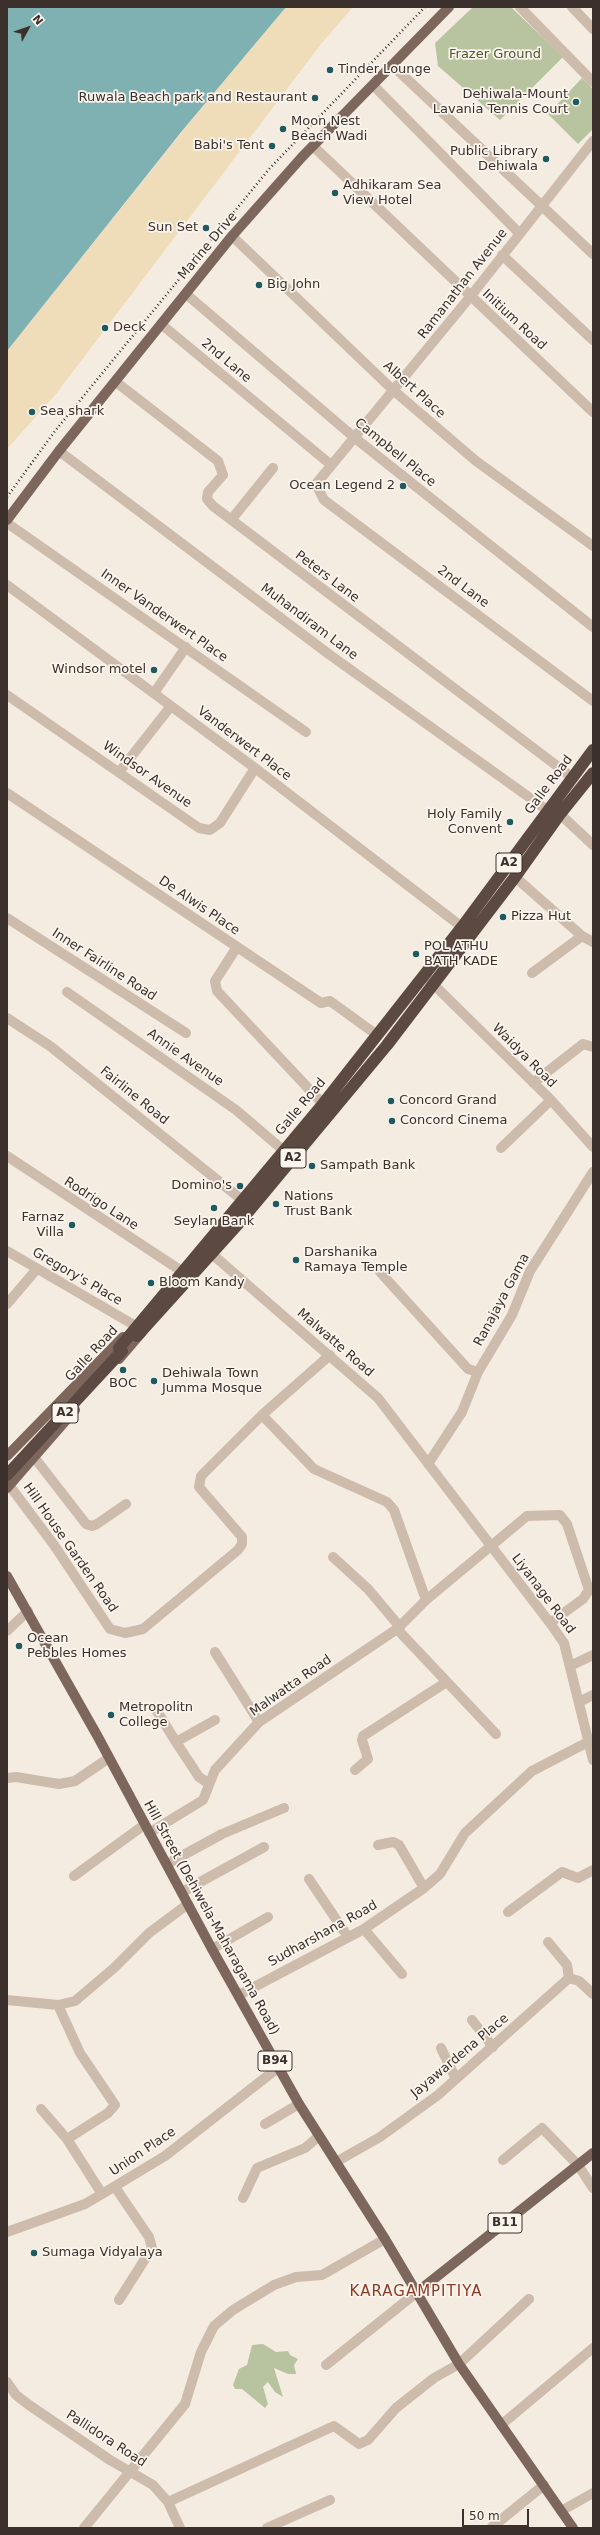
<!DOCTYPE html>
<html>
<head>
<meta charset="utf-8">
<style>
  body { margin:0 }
  #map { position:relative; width:600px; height:2535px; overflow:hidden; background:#f4ebe1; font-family:"DejaVu Sans",sans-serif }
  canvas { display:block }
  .frame { position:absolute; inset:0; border:8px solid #3b302b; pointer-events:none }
  .north { position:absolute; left:8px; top:8px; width:40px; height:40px; -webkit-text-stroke:3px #fbf5ee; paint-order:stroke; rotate:50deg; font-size:11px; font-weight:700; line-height:16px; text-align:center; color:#3b302b }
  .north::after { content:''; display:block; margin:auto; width:14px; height:18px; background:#3b302b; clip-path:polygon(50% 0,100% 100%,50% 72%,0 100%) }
  .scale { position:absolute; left:462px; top:2509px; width:67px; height:18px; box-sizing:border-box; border:2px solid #3b302b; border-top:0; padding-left:5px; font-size:12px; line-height:14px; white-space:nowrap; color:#3b302b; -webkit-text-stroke:3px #fbf5ee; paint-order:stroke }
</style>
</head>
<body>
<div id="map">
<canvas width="600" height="2535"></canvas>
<div class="frame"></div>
<div class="north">N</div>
<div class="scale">50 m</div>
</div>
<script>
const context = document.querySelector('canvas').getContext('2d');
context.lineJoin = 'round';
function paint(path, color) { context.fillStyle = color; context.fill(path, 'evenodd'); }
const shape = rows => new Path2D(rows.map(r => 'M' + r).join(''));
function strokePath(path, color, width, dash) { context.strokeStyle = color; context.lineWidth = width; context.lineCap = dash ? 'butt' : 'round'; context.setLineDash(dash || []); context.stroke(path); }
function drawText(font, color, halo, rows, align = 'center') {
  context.font = font + ' "DejaVu Sans",sans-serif'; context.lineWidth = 3.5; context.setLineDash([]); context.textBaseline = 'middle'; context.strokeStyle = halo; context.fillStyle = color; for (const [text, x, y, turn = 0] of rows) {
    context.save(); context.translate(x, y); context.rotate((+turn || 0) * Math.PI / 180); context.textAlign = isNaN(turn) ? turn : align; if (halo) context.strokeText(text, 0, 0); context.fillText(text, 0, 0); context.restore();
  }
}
paint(shape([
  [473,7,511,7,563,57,500,120,438,66,435,43],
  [582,78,593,89,593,129,578,144,548,114],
  [263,2344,276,2352,288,2351,290,2355,298,2359,294,2365,296,2374,288,2374,274,2368,283,2397,275,2392,268,2382,263,2387,268,2404,265,2408,242,2389,235,2389,233,2385,239,2369,247,2365,252,2345]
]), '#b8c4a0');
paint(shape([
  [286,7,353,7,321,44,56,394,7,449,7,351,190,122]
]), '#efdcb8');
paint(shape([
  [7,7,286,7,182,131,7,351]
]), '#7fb0b2');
strokePath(shape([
  [520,7,593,82],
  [572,7,593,29],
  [392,65,593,254],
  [373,85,519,233],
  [593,141,470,297,316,484,324,500,593,701],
  [314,147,593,412],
  [232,236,393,390,476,461,593,546],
  [502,255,593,340],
  [186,294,355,438,593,627],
  [161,324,330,464],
  [116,382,218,461,223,475,208,492,207,499,213,506,573,778],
  [59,451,330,655,547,810],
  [231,520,273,468],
  [7,523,306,732],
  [7,585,255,768,462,927],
  [154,693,186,647],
  [7,695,199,828,210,830,220,823,255,768],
  [120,771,171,706],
  [7,793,306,993,321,1003,330,1001,377,1035],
  [560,814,593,845],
  [515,877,582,936,593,942],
  [7,918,186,1033],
  [237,947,215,981,217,991,323,1104],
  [532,973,582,936],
  [424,975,551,1100,593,1147],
  [67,992,236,1110,283,1150],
  [7,1018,50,1046,241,1199],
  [533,1083,583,1044,593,1047],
  [501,1148,551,1100],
  [7,1156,183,1272],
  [7,1251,134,1325],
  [212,1254,378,1398,550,1623,564,1643,593,1760],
  [380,1272,468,1369,478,1372],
  [7,1304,36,1270],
  [262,1415,314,1469,387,1502,394,1510,426,1600],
  [34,1457,86,1524,92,1526,97,1524,126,1504],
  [428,1464,462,1412,478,1372,512,1315,530,1271,593,1172],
  [9,1485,54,1545,110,1629,125,1633,143,1629,238,1550,242,1544,242,1537,199,1487,201,1476,262,1415,330,1355],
  [333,1557,368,1589,400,1627],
  [397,1629,496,1734],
  [7,1631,28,1611],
  [215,1652,259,1722],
  [570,1666,593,1655],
  [579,1702,593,1695],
  [155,1708,176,1742],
  [355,1770,368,1759,362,1740,363,1736,445,1683],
  [7,1778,16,1777,59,1784,75,1781,109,1758],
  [208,1783,199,1777,176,1742,215,1720],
  [149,1833,203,1800,215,1770,259,1722,397,1629,426,1600,527,1516,560,1515,567,1524,589,1590,583,1599,550,1623],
  [378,1845,393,1842,399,1845,424,1888],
  [167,1864,222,1834,284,1808],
  [74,1876,144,1825],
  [309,1879,348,1937],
  [182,1892,264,1847],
  [508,1912,562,1872,578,1878,593,1870],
  [364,1929,402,1974],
  [548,1942,567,1965,569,1978],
  [212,1949,268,1917],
  [239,1995,364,1929,424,1888,440,1874,465,1833,532,1771,590,1741],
  [7,2000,58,2005,75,2001,114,1968,149,1933,188,1904],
  [58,2005,80,2053,115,2105,108,2113,67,2139,102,2194],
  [472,2020,493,2047],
  [441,2048,456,2079],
  [41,2109,67,2139],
  [265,2124,299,2104],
  [503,2160,542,2128,578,2165,593,2188],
  [336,2162,380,2137,438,2095,569,1978,579,1981,593,1994],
  [115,2187,149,2237,152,2248,119,2300],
  [243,2198,257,2168,305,2148,319,2136],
  [7,2232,85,2204,102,2194,165,2156,279,2067],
  [326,2365,416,2293],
  [7,2382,16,2395,29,2405,110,2460,153,2485,168,2502,180,2528],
  [501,2425,593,2348],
  [168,2502,334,2426,359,2444,368,2440,396,2408,434,2378,459,2364,529,2299],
  [561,2511,593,2493],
  [84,2528,185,2404,201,2352,214,2326,233,2310,274,2285,296,2277,322,2275,385,2239],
  [267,2528,330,2500],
  [491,2528,544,2485]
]), '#cdbbac', 10);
strokePath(shape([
  [7,520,59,451,232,236,302,157,449,7],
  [119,1359,142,1332],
  [7,1456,123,1337],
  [7,1488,75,1410],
  [7,1576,98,1737,212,1949,299,2104,385,2239,459,2364,573,2528],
  [416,2293,593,2153]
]), '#7d675c', 10);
strokePath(shape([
  [137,1336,239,1223,387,1045,515,877,560,814,593,773],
  [119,1348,323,1104,462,927,593,750]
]), '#5c4a42', 12);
strokePath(shape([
  [7,497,55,431,270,168,425,7]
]), '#3b302b', 2.5, [1, 3]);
strokePath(shape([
  [7,1475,122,1351]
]), '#5c4a42', 12);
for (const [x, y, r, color] of [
  [330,70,4,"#1f5a5e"],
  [315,98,4,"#1f5a5e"],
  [576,102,4,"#1f5a5e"],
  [283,129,4,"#1f5a5e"],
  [272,146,4,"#1f5a5e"],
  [546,159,4,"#1f5a5e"],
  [335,193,4,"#1f5a5e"],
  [206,228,4,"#1f5a5e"],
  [259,285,4,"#1f5a5e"],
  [105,328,4,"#1f5a5e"],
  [32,412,4,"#1f5a5e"],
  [403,486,4,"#1f5a5e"],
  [154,670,4,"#1f5a5e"],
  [510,822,4,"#1f5a5e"],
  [503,917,4,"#1f5a5e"],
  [416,954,4,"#1f5a5e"],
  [391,1101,4,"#1f5a5e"],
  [392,1121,4,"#1f5a5e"],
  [312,1166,4,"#1f5a5e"],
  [240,1186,4,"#1f5a5e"],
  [276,1204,4,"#1f5a5e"],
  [214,1208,4,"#1f5a5e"],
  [72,1225,4,"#1f5a5e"],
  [296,1260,4,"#1f5a5e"],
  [151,1283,4,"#1f5a5e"],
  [123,1370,4,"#1f5a5e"],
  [154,1381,4,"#1f5a5e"],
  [19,1646,4,"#1f5a5e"],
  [111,1715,4,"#1f5a5e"],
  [34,2253,4,"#1f5a5e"]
]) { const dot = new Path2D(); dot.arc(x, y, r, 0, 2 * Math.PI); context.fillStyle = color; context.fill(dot); strokePath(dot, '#fbf5ee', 1.5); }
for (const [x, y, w] of [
  [509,863,26],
  [293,1158,26],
  [65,1413,26],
  [275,2061,34],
  [505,2223,34]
]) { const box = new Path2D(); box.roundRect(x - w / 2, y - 10, w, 20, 3); context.fillStyle = '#fbf5ee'; context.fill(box); strokePath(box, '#3b302b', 1); }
drawText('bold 12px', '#3b302b', null, [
  ["A2",509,863],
  ["A2",293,1158],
  ["A2",65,1413],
  ["B94",275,2061],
  ["B11",505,2223]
]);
drawText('13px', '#4a5a2e', '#fbf5ee', [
  ["Frazer Ground",495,55]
]);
drawText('13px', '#3b302b', '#fbf5ee', [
  ["Tinder Lounge",338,70],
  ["Dehiwala-Mount",568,95,"right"],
  ["Lavania Tennis Court",568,110,"right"],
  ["Ruwala Beach park and Restaurant",307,98,"right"],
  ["Moon Nest",291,122],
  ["Beach Wadi",291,137],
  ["Babi's Tent",264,146,"right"],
  ["Public Library",538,152,"right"],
  ["Dehiwala",538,167,"right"],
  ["Adhikaram Sea",343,186],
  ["View Hotel",343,201],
  ["Sun Set",198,228,"right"],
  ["Big John",267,285],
  ["Deck",113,328],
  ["Sea shark",40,412],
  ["Ocean Legend 2",395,486,"right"],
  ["Windsor motel",146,670,"right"],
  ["Holy Family",502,815,"right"],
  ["Convent",502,830,"right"],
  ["Pizza Hut",511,917],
  ["POL ATHU",424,947],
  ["BATH KADE",424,962],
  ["Concord Grand",399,1101],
  ["Concord Cinema",400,1121],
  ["Sampath Bank",320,1166],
  ["Domino's",232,1186,"right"],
  ["Nations",284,1197],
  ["Trust Bank",284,1212],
  ["Farnaz",64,1218,"right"],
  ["Villa",64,1233,"right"],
  ["Seylan Bank",214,1222,"center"],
  ["Darshanika",304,1253],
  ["Ramaya Temple",304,1268],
  ["Bloom Kandy",159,1283],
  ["Dehiwala Town",162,1374],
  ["Jumma Mosque",162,1389],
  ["BOC",123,1384,"center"],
  ["Ocean",27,1639],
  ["Pebbles Homes",27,1654],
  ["Metropolitn",119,1708],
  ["College",119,1723],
  ["Sumaga Vidyalaya",42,2253]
], 'left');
drawText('13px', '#3b302b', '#fbf5ee', [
  ["Marine Drive",208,246,-50],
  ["Ramanathan Avenue",463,284,-52],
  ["Initium Road",514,320,43],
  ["2nd Lane",226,361,40],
  ["Albert Place",414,390,42],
  ["Campbell Place",395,453,39],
  ["Peters Lane",327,577,37],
  ["2nd Lane",463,587,37],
  ["Inner Vanderwert Place",164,616,35],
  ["Muhandiram Lane",309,622,37],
  ["Vanderwert Place",244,744,37],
  ["Windsor Avenue",147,775,35],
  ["Galle Road",549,785,-53],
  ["De Alwis Place",199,906,34],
  ["Inner Fairline Road",104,965,33],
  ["Waidya Road",524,1056,45],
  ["Annie Avenue",185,1058,35],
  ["Fairline Road",134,1096,39],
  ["Galle Road",301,1107,-50],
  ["Rodrigo Lane",101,1204,33],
  ["Gregory's Place",77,1277,30],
  ["Ranajaya Gama",502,1300,-62],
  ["Malwatte Road",335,1343,41],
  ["Galle Road",92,1354,-47],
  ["Hill House Garden Road",70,1548,55],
  ["Liyanage Road",543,1594,53],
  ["Malwatta Road",291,1686,-35],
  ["Hill Street (Dehiwela-Maharagama Road)",211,1918,61],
  ["Sudharshana Road",323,1934,-29],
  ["Jayawardena Place",460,2056,-40],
  ["Union Place",143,2152,-34],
  ["Pallidora Road",106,2439,33]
]);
context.letterSpacing = '1px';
drawText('15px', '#8c3b22', '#fbf5ee', [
  ["KARAGAMPITIYA",416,2292]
]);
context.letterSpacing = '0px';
</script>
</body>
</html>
